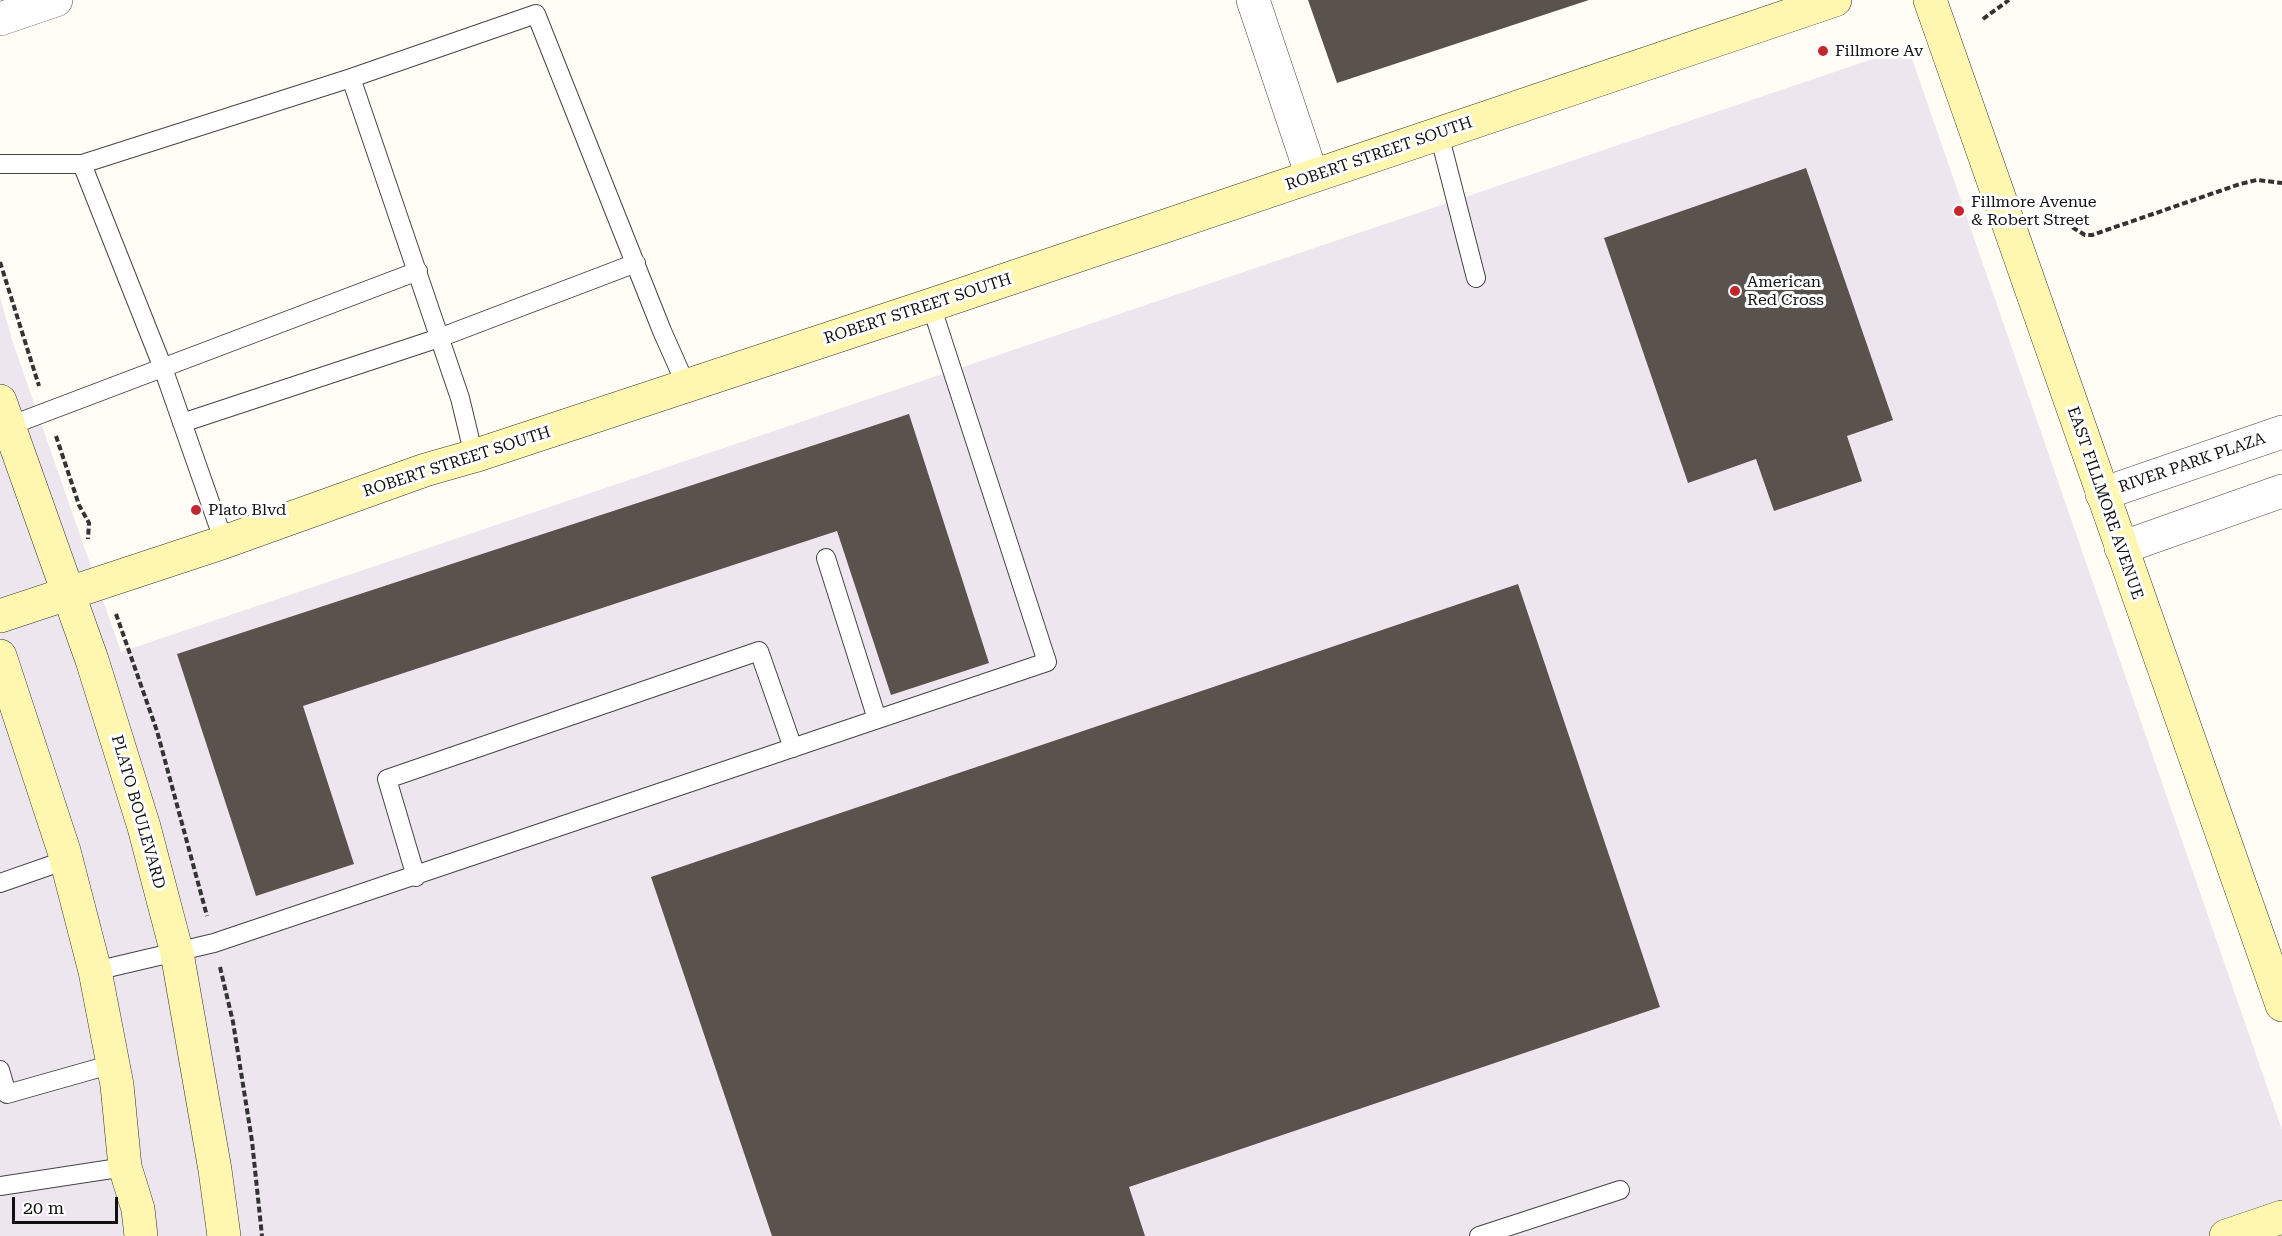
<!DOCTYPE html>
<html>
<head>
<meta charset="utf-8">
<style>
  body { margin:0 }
  #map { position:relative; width:2282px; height:1236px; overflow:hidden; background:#fffdf5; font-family:"Roboto Serif",serif }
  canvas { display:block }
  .scale { position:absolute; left:12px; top:1197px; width:106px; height:27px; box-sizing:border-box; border:3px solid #111; border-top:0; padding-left:8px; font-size:18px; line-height:21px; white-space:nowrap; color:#111; -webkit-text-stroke:4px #fff; paint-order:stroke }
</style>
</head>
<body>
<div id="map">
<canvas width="2282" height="1236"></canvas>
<div class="scale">20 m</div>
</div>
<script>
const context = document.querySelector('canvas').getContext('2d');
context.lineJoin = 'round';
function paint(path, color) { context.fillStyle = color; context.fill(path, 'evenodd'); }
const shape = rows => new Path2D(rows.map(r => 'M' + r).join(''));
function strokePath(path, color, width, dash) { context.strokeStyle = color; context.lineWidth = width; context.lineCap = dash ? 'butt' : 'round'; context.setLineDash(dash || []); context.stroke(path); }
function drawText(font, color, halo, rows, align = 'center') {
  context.font = font + ' "Roboto Serif",serif'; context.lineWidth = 6; context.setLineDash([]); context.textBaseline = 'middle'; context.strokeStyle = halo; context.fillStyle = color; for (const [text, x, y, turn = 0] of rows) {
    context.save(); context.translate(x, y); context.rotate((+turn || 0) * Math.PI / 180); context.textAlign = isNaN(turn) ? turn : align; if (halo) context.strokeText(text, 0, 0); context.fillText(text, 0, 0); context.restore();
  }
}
paint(shape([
  [1908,47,2282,1130,2282,1236,0,1236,0,297,13,343,121,652]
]), '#eee6ef');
paint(shape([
  [1308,0,1589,0,1337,83],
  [1806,168,1893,420,1847,436,1862,481,1774,511,1756,459,1688,483,1604,238],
  [909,414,989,663,891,695,837,531,303,706,354,864,256,896,177,654],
  [1518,584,1660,1007,1129,1187,1145,1236,772,1236,651,877]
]), '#5a524d');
const lane = shape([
  [351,78,536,14,662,331,686,385],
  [1439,134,1476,278],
  [0,164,82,164,351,78,460,398,474,456],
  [82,164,163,368,224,542],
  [182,423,439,338,636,263],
  [9,426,418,271],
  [826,558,877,719],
  [416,877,387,779,759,651,793,748],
  [0,883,66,860],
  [95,971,214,943,1047,662,931,305],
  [0,1070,7,1094,113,1064],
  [0,1186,125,1167],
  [1479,1236,1620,1190]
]);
const street = shape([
  [1253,0,1312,176],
  [0,19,56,0],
  [2102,494,2282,432],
  [2121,548,2282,491]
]);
const secondary = shape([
  [1930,0,2282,1005],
  [0,401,92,660,144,827,177,953,215,1170,224,1236],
  [0,616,224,542,425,470,474,456,931,305,1835,0],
  [0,656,64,851,95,971,117,1085,125,1167,138,1209,141,1236],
  [2226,1236,2282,1217]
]);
strokePath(lane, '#444', 20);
strokePath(street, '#444', 34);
strokePath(secondary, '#333', 34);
strokePath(shape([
  [1983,19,2009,0],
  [2057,218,2085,235,2092,235,2240,184,2257,180,2282,183],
  [0,262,39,386],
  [56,436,79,505,89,523,88,539],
  [116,614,157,731,207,916],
  [220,967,233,1022,252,1141,262,1236]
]), '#333', 4, [6, 3]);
strokePath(lane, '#fff', 18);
strokePath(street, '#fff', 33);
strokePath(secondary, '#fff6b0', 33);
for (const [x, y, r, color] of [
  [1823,51,6,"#c4262e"],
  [1959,211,6,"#c4262e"],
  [1735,291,6,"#c4262e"],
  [196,510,6,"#c4262e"]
]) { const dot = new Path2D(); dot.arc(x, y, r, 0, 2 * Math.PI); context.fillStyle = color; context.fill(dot); strokePath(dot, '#fff', 2); }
drawText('16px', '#111', '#fff', [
  ["Fillmore Av",1835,51],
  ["Fillmore Avenue",1971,202],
  ["& Robert Street",1971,220],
  ["American",1747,282],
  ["Red Cross",1747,300],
  ["Plato Blvd",208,510]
], 'left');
drawText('16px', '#111', '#fff', [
  ["ROBERT STREET SOUTH",1379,154,-19],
  ["ROBERT STREET SOUTH",918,309,-18],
  ["ROBERT STREET SOUTH",457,462,-18],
  ["RIVER PARK PLAZA",2192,463,-19],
  ["EAST FILLMORE AVENUE",2105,503,71],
  ["PLATO BOULEVARD",138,812,74]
]);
</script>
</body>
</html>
